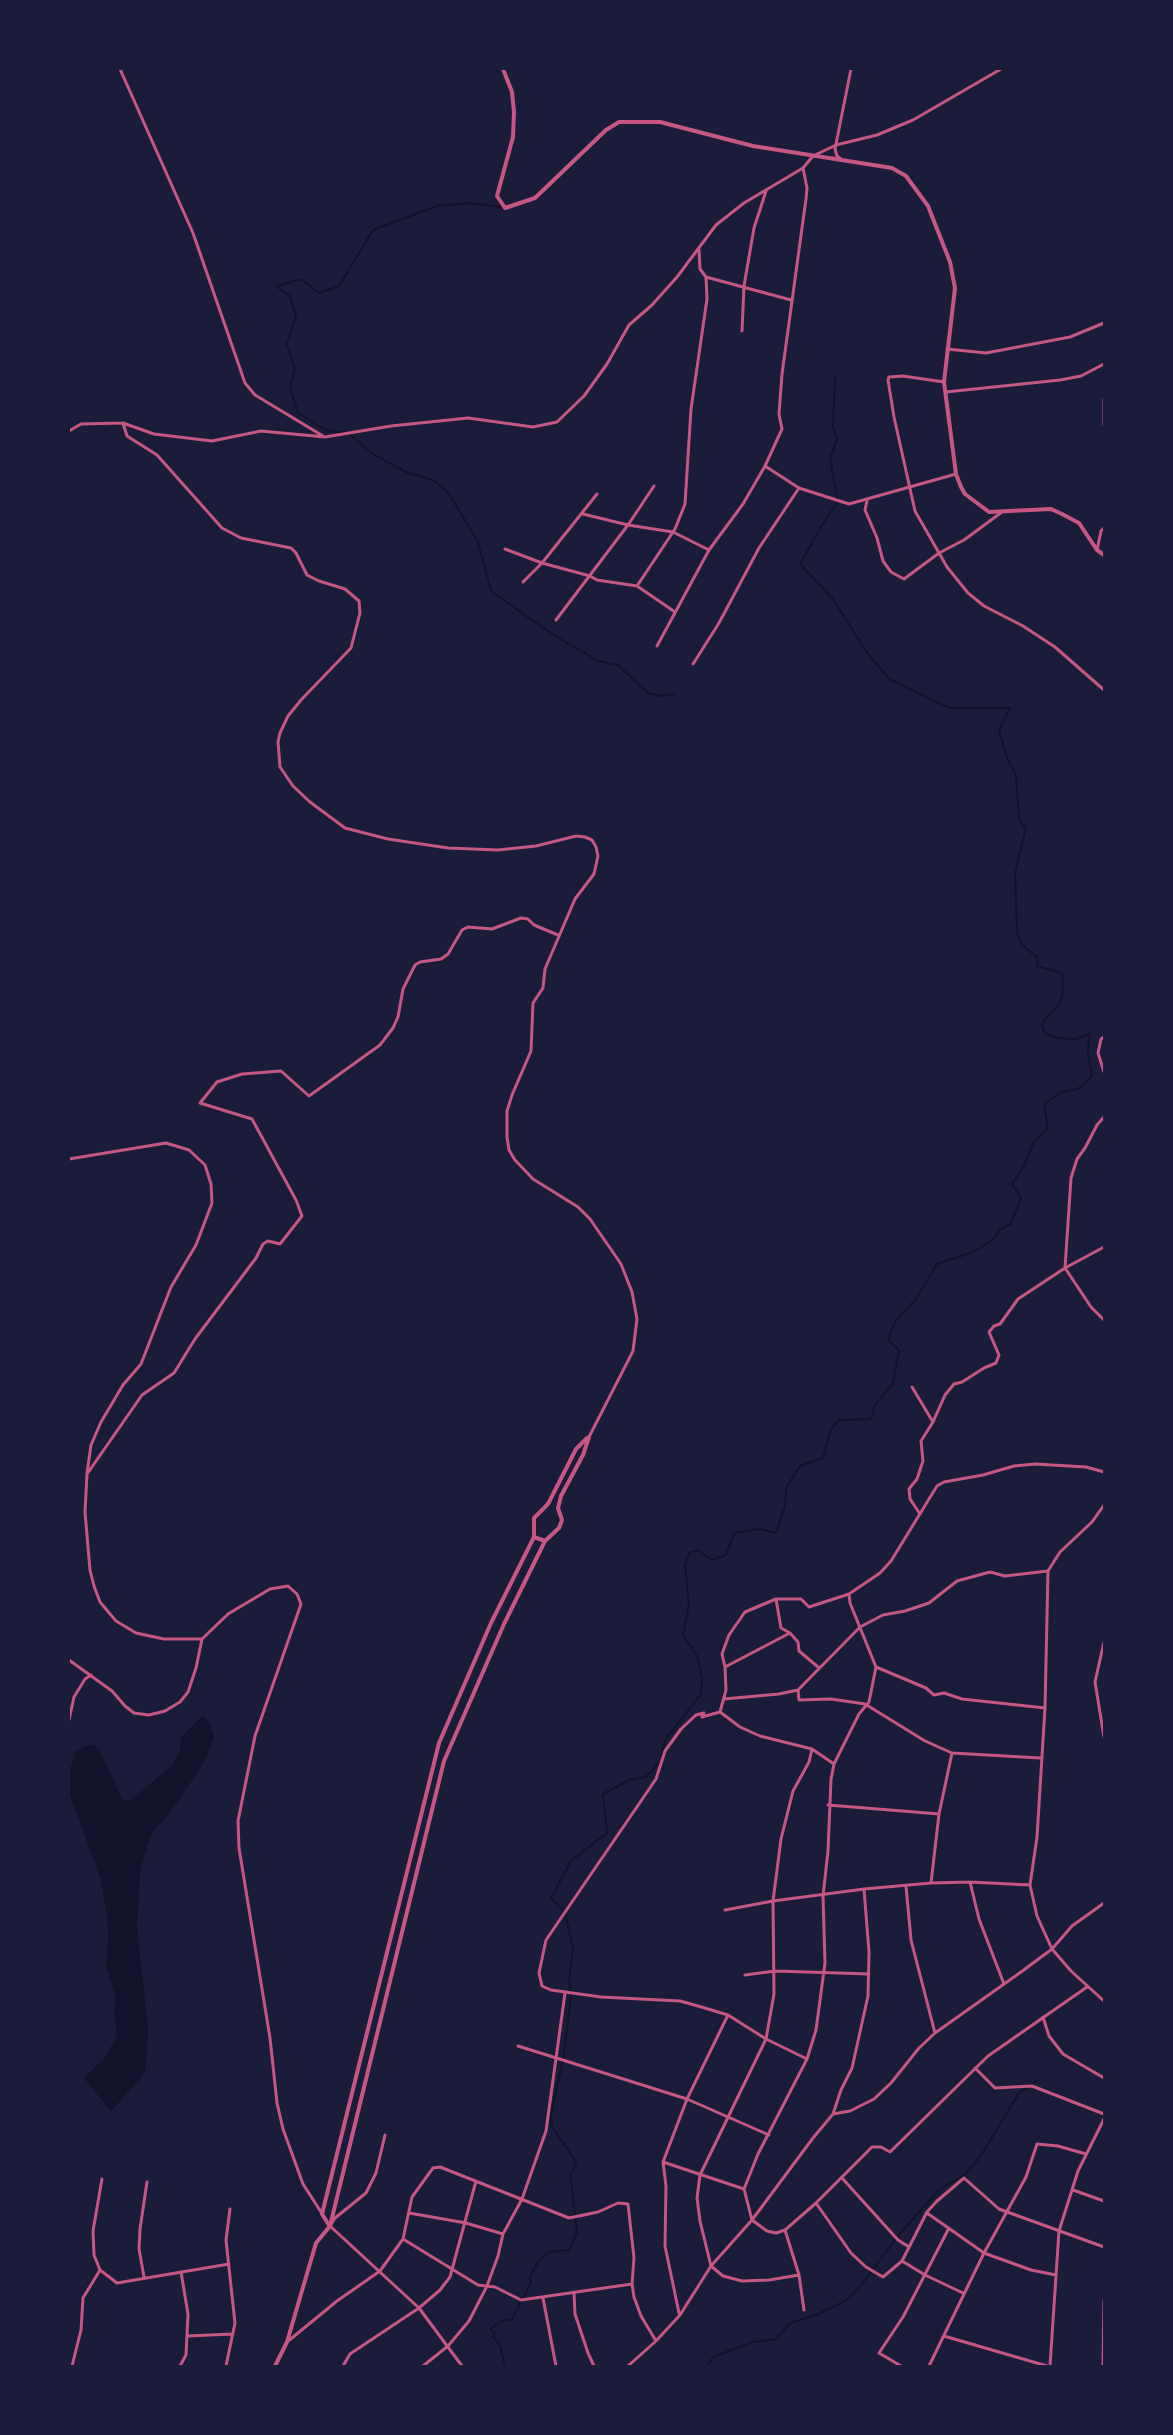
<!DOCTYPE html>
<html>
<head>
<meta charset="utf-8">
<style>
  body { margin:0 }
  #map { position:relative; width:1173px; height:2435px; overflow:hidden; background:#1b1b3a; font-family:Arial,sans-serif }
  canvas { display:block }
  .frame { position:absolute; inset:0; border:70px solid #1b1b3a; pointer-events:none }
</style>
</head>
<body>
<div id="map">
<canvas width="1173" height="2435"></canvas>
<div class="frame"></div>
</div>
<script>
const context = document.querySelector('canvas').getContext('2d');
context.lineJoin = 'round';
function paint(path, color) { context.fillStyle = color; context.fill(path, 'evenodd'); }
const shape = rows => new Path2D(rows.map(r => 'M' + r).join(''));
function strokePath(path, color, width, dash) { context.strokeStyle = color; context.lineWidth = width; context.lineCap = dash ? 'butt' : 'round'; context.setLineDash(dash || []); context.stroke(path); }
paint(shape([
  [201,1717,205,1717,210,1724,214,1737,204,1762,177,1803,150,1836,140,1872,137,1927,148,2029,145,2073,111,2111,84,2078,104,2059,117,2036,114,2012,116,1999,106,1966,108,1938,107,1914,100,1877,69,1792,69,1769,72,1765,75,1752,85,1746,94,1745,100,1751,122,1799,129,1801,173,1765,180,1750,181,1737]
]), '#12122b');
strokePath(shape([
  [503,207,470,203,437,206,373,230,339,286,319,293,301,279,276,286,290,296,296,316,287,344,295,369,290,388,298,413,326,430,348,433,373,454,408,473,433,480,448,492,478,542,491,591,552,634,598,661,618,665,648,693,661,696,675,694],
  [835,377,833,426,837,439,830,459,838,502,822,525,800,564,833,599,866,651,889,679,949,708,1010,708],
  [505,2366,500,2345,493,2337,495,2333,490,2329,502,2321,512,2319,531,2283,530,2277,538,2262,549,2252,569,2250,577,2232,570,2174,577,2163,552,2127,551,2115,564,2055,571,1994,569,1982,573,1949,565,1912,551,1898,571,1861,607,1833,603,1794,629,1780,646,1777,660,1762,665,1740,701,1694,702,1679,697,1656,683,1635,689,1605,685,1565,689,1553,698,1550,712,1560,726,1555,734,1533,760,1529,776,1533,785,1506,786,1488,800,1466,823,1458,831,1429,839,1420,871,1419,875,1405,893,1384,899,1350,888,1340,892,1329,897,1319,916,1299,937,1264,973,1252,991,1241,1002,1228,1011,1224,1021,1198,1012,1184,1025,1164,1034,1141,1048,1129,1044,1104,1061,1092,1078,1089,1092,1076,1088,1054,1089,1034,1076,1039,1058,1038,1045,1033,1042,1025,1046,1018,1059,1005,1063,992,1062,973,1037,966,1038,958,1021,944,1017,932,1015,873,1026,828,1019,820,1016,775,1007,758,999,730,1010,708],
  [708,2366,713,2357,753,2342,776,2339,790,2323,816,2315,845,2301,859,2288,898,2236,938,2191,967,2173,982,2154,1019,2093,1036,2081]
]), '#12122b', 2);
strokePath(shape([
  [120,69,193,233,245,383,255,395,323,436],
  [841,159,837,156,835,149,851,69],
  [706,277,791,300],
  [742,331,744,286,754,228,766,191],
  [947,349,986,353,1070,337,1104,323],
  [944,382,903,376,889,377,888,380,894,417,915,511,947,567,968,593,984,606,1023,626,1055,647,1104,690],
  [946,392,1060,380,1081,376,1104,364],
  [1104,399,1104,425],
  [123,423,127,436,157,455,222,528,241,538,291,548,296,553,307,575,319,581,345,589,359,601,360,613,351,648,301,700,288,716,280,733,278,742,280,767,293,786,310,802,345,828,388,839,448,848,498,850,536,846,576,836,585,837,592,840,596,847,598,856,594,874,575,899,545,969,543,988,533,1003,531,1051,512,1095,507,1111,507,1137,509,1150,515,1160,533,1179,578,1207,590,1219,621,1264,632,1292,637,1319,633,1351,589,1437],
  [69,431,81,424,123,423,154,434,212,441,261,431,325,437,391,426,468,418,533,427,557,422,584,396,607,364,629,325,652,305,677,277,716,225,744,203,803,168,813,156,836,145,877,135,913,120,1001,69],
  [765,466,799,488,849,504,956,474],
  [867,501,865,510,877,538,883,561,891,572,904,579,939,553,964,540,1002,512],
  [583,514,628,525,673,532,709,550],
  [505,549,542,563,590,576,597,580,637,586,675,612],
  [1097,550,1101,531,1104,528],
  [523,582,542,563,597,494],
  [637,586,675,529,685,504,691,409,707,299,706,277,700,269,699,250],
  [556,620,628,525,654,486],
  [657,646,709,550,743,504,765,466,782,429,779,414,782,374,806,199,807,188,803,168],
  [693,664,719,623,759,548,799,488],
  [1104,1037,1101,1039,1098,1053,1104,1072],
  [1104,1117,1097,1125,1085,1148,1077,1159,1071,1178,1065,1268,1091,1307,1104,1320],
  [69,1159,166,1143,189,1150,205,1165,211,1184,212,1203,196,1245,171,1287,141,1364,123,1385,101,1422,91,1445,87,1473],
  [912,1387,933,1422],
  [1104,1505,1092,1522,1060,1552,1048,1571,1045,1708,1037,1837,1030,1885,1037,1916,1052,1949,1071,1971,1104,2001],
  [920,1514,910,1499,909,1489,917,1479,923,1461,921,1441,933,1422,945,1395,954,1384,962,1382,984,1368,996,1363,999,1355,989,1332,994,1326,1000,1324,1018,1299,1065,1268,1104,1247],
  [849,1594,850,1603,876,1667,869,1702,859,1714,834,1764,831,1779,828,1851,823,1896,825,1963,816,2030,807,2059,758,2154,744,2189,752,2220,767,2231,776,2233,785,2230,816,2203,872,2147,881,2147,890,2152,988,2056,1087,1987],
  [776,1599,781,1628,790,1633,798,1642,799,1651,818,1667],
  [202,1639,164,1639,136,1633,116,1621,100,1602,94,1586,90,1570,85,1512,87,1474,142,1395,174,1373,195,1339,256,1258,263,1244,268,1241,280,1244,302,1216,296,1200,252,1119,200,1103,217,1082,242,1074,281,1071,309,1096,380,1045,393,1028,398,1017,403,989,415,965,420,962,441,959,448,954,462,930,468,927,492,929,521,918,528,919,534,925,558,935],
  [1104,1642,1095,1682,1104,1737],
  [69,1660,112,1691,125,1706,134,1713,149,1715,165,1711,180,1702,188,1692,196,1668,202,1639,228,1614,270,1589,288,1586,297,1594,301,1604,255,1736,238,1821,239,1848,270,2038,277,2103,283,2129,303,2184,321,2212],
  [725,1667,790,1633],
  [876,1667,926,1688,934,1695,944,1693,962,1699,1045,1708],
  [798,1690,799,1700,831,1699,865,1704,925,1741,952,1753,1040,1758],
  [724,1699,779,1694,798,1690,860,1627,883,1615,905,1611,929,1603,957,1581,990,1572,1005,1576,1048,1571],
  [720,1712,740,1727,760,1736,812,1749,834,1764],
  [69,1720,74,1697,85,1679,91,1675],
  [828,1805,939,1814],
  [970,1882,979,1919,1004,1984],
  [931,1883,939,1814,952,1753],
  [906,1886,911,1940,935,2033],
  [725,1910,773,1901,864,1889,931,1883,970,1882,1030,1885],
  [745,1975,775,1971,869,1974],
  [1043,2017,1049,2036,1063,2054,1104,2078],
  [518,2046,687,2099,769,2135],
  [807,2059,766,2039,728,2015,698,2006,680,2001,601,1997,551,1990,542,1986,539,1973,546,1940,656,1779,665,1751,681,1729,696,1715,704,1713,702,1717,720,1712,726,1690,725,1667,722,1654,729,1635,745,1612,776,1599,801,1599,809,1607,849,1594,880,1573,891,1561,937,1486,944,1482,983,1475,1014,1466,1035,1464,1086,1467,1104,1472],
  [975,2068,995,2088,1032,2086,1104,2114],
  [833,2114,841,2090,852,2068,868,1996,869,1952,864,1889],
  [385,2135,376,2173,366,2193,335,2218,330,2226,419,2308,462,2366],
  [663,2162,744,2189],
  [842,2178,898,2240,909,2247],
  [102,2179,93,2231,94,2255,100,2270,117,2283,229,2264],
  [1073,2190,1104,2201],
  [816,2203,851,2253,866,2267,883,2277,902,2261,927,2212,937,2201,964,2178,999,2209,1104,2247],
  [409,2213,466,2223,503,2234],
  [927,2213,984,2253,1031,2270,1056,2275],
  [785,2230,799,2275,804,2310],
  [403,2239,478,2285,495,2287,521,2300,632,2284],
  [902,2261,925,2275,963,2293],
  [799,2275,769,2280,742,2281,723,2276,711,2266,700,2221,697,2198,700,2175,766,2039,774,1994,773,1901,781,1839,793,1791,809,1762,812,1749],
  [144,2277,139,2249,140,2229,147,2182],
  [574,2293,575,2314,588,2353,594,2366],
  [543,2298,556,2366],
  [679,2313,665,2246,666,2186,663,2162,687,2099,728,2015],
  [187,2336,233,2334],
  [944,2336,1047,2366],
  [287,2342,337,2301,380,2271,403,2239,412,2197,433,2168,440,2167,569,2218,598,2212,618,2203,628,2204,634,2258,632,2284,634,2297,641,2316,656,2341],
  [72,2366,81,2330,83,2298,100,2270],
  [180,2366,186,2355,188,2314,181,2272],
  [226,2366,235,2323,226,2240,230,2209],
  [343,2366,350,2354,419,2308,440,2290,450,2277,476,2181],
  [423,2366,448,2346,469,2321,487,2286,498,2256,503,2234,522,2199,546,2131,565,1993],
  [628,2366,656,2341,680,2315,711,2266,752,2220,813,2138,833,2114,850,2111,874,2099,891,2083,919,2048,935,2033,1021,1972,1052,1949,1072,1926,1104,1903],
  [901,2366,879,2353,903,2317,949,2228],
  [929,2366,984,2253,1026,2177,1037,2144,1058,2146,1086,2154],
  [1050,2366,1059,2231,1078,2171,1104,2119],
  [1103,2366,1104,2300]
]), '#c65784', 3);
strokePath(shape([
  [503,69,512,92,514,112,513,137,497,196,505,208,535,198,606,130,619,122,660,122,753,146,892,168,906,176,928,206,950,262,955,288,944,382,956,474,961,487,965,494,989,512,1051,509,1062,514,1079,523,1097,550,1104,555],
  [534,1537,545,1541],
  [329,2225,322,2214,439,1743,491,1623,534,1537,534,1518,548,1504,576,1449,587,1438],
  [275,2366,287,2342,316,2243,330,2226,444,1761,504,1624,545,1541,559,1528,562,1520,558,1508,561,1496,583,1455,589,1437]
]), '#c65784', 4);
</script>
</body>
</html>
